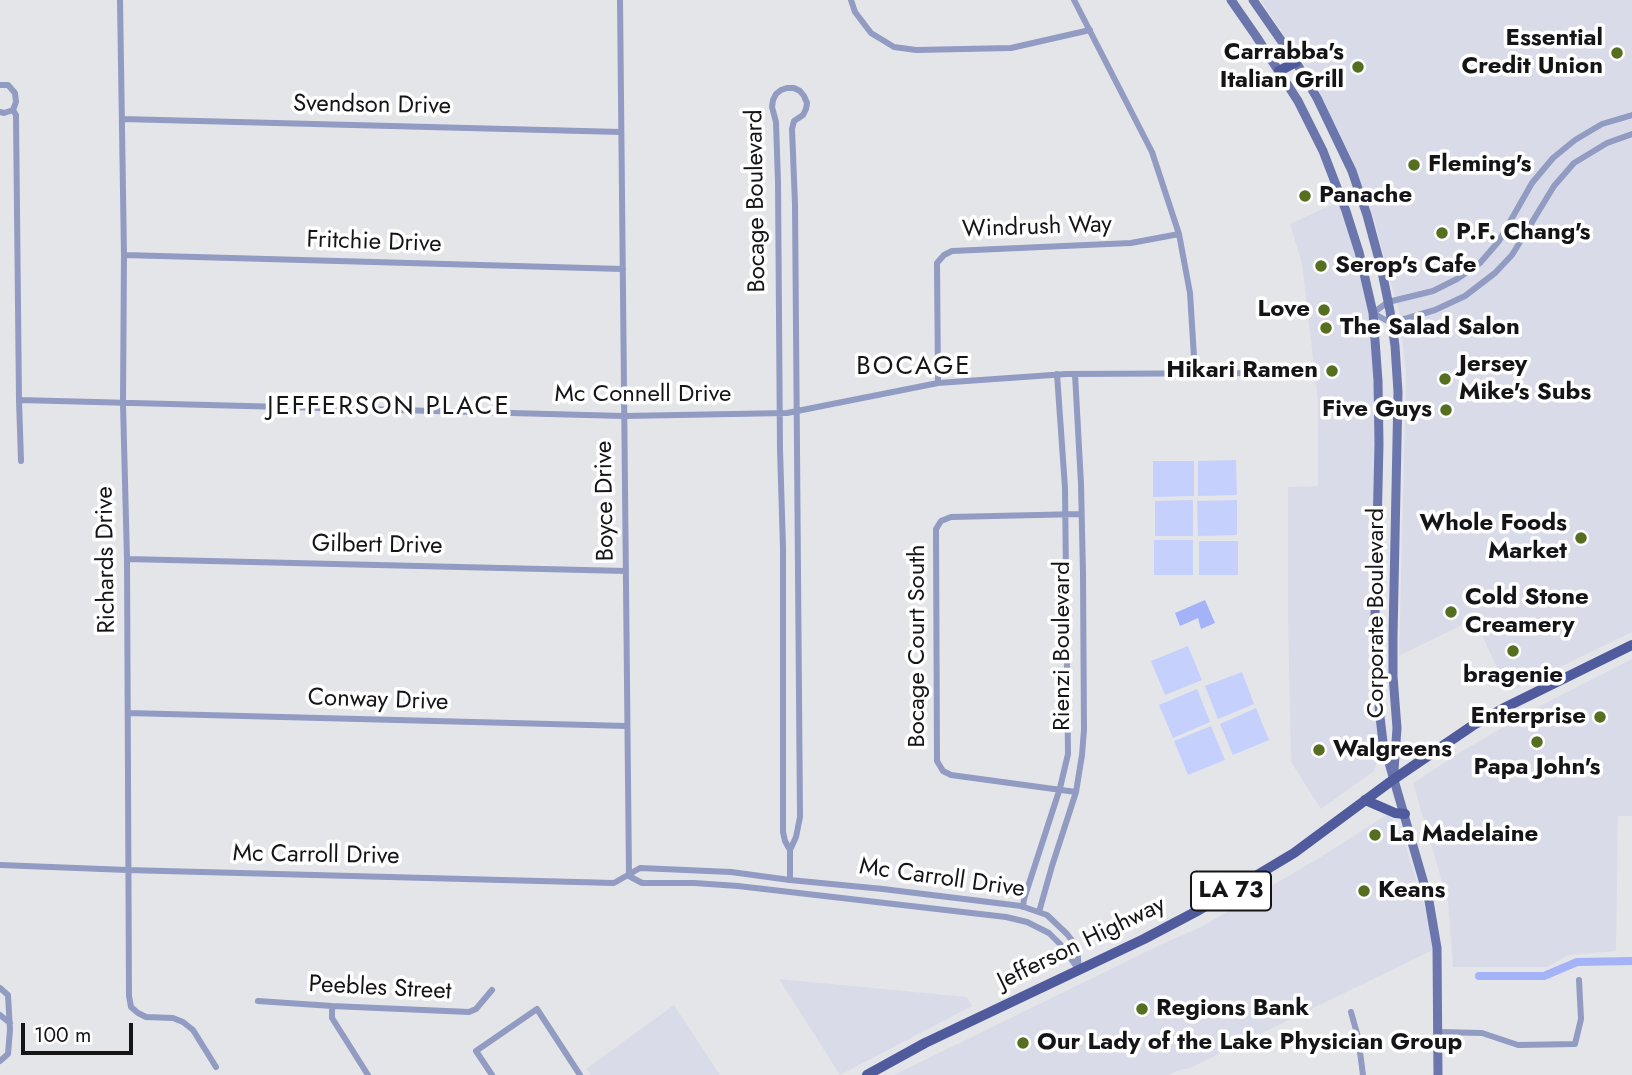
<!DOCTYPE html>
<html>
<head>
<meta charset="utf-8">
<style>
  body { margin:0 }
  #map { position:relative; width:1632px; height:1075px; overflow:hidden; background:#e4e5e9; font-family:Jost,sans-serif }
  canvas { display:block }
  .scale { position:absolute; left:21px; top:1023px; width:112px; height:32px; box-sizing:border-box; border:4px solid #151517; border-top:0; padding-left:9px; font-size:21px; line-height:24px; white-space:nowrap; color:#151517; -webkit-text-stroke:5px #fff; paint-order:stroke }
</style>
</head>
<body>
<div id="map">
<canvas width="1632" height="1075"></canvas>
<div class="scale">100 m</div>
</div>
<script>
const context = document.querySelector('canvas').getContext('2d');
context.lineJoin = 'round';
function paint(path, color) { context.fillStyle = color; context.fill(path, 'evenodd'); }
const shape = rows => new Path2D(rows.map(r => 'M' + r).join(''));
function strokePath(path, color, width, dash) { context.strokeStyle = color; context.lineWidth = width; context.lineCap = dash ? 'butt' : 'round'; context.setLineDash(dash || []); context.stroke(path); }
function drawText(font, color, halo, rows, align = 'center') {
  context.font = font + ' Jost,sans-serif'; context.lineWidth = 7; context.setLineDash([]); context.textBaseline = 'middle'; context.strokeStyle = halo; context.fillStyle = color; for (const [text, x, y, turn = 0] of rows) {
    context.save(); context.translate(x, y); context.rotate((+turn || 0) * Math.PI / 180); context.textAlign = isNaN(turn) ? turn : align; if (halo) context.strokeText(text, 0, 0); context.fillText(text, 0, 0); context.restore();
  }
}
paint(shape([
  [1260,0,1632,0,1632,632,1509,692,1474,619,1399,656,1406,374,1399,310,1391,284,1375,223,1351,157,1307,68],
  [1342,200,1368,312,1378,381,1377,548,1383,742,1374,771,1321,809,1291,762,1288,620,1288,487,1318,486,1318,400,1302,264,1290,224],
  [1632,659,1632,816,1618,816,1616,951,1569,955,1547,967,1453,967,1448,902,1413,783,1464,750,1538,707],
  [1388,814,1401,831,1437,948,1190,1068,1176,1071,1169,1075,894,1075,1160,945,1203,926,1319,858],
  [779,979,967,997,972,1006,840,1075],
  [674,1005,720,1075,591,1075,586,1069]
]), '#d9dce8');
paint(shape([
  [1236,460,1237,495,1198,496,1198,461],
  [1153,461,1194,461,1194,496,1153,497],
  [1193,500,1193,536,1155,536,1155,501],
  [1237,500,1237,535,1198,536,1197,501],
  [1154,540,1193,540,1193,575,1154,575],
  [1199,541,1238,541,1238,575,1199,575],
  [1188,646,1202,680,1165,695,1151,661],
  [1242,672,1254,704,1218,719,1205,686],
  [1197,689,1210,722,1173,738,1159,705],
  [1256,708,1269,740,1233,755,1220,724],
  [1211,726,1225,760,1188,775,1174,741]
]), '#c5d0fd');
paint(shape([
  [1205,600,1215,623,1201,629,1198,618,1180,626,1175,613]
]), '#a4b2f7');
strokePath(shape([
  [1479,976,1544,976,1577,962,1632,961]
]), '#a4b2f7', 8);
strokePath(shape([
  [120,0,124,255,123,404,127,559,129,996,131,1007,138,1013,146,1017,173,1018,183,1022,193,1030,216,1067],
  [620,0,629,876],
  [851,0,855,12,871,33,894,47,916,50,1011,48,1090,30],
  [1074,0,1152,152,1179,234,1190,293,1195,373],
  [0,85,8,85,15,93,16,102,13,110,16,115,19,400,21,461],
  [0,112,4,113,13,110],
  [1632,115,1602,124,1575,140,1553,158,1532,183,1499,241,1480,263,1457,279,1433,291,1388,302,1373,313,1391,323,1435,310,1465,296,1495,273,1512,255,1554,186,1574,163,1607,143,1632,134],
  [122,119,621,132],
  [124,255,623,269],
  [938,383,937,263,944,255,952,251,1131,243,1179,234],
  [19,400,624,416,787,413,938,383,1066,374,1265,373],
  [127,559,626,571],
  [128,713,627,726],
  [1076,792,951,775,943,771,937,761,936,529,941,521,951,517,1081,514],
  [790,850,796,837,800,817,795,204,792,129,794,121,803,115,806,109,807,103,804,96,800,91,794,88,787,88,781,90,776,94,773,100,772,107,776,122,778,182,780,449,783,548,783,832,785,841,790,850,790,880],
  [0,865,127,870,614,883,640,868,731,872,790,880,883,889,1021,906,1047,915,1067,934,1077,947,1079,970],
  [629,876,642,883,694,883,738,886,1006,917,1027,922,1049,933,1061,945,1079,970],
  [1023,907,1024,899,1060,788,1068,754,1065,488,1057,374],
  [1039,912,1052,866,1076,792,1082,755,1084,730,1083,574,1081,484,1075,374],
  [0,988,8,995,10,1030,8,1054,0,1061],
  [258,1001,332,1006,469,1012,476,1009,492,990],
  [332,1006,332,1018,368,1075],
  [1351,1012,1358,1037,1363,1075],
  [0,1015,10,1023],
  [1438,1032,1482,1033,1518,1045,1575,1044,1581,1019,1579,980],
  [492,1075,476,1051,537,1009,580,1075]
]), '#929bc1', 6);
strokePath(shape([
  [1231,0,1256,36,1298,101,1323,151,1346,211,1359,252,1373,313,1378,381,1379,444,1375,616,1376,667,1380,717,1383,742,1429,901,1437,948,1438,1075],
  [1253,0,1296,62,1317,98,1352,171,1367,215,1381,267,1390,311,1395,346,1398,392,1393,636,1393,676,1397,728,1394,770]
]), '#6b76ad', 9);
strokePath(shape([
  [1279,71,1296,62],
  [1365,800,1395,813,1405,814],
  [867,1075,925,1043,1144,939,1199,910,1294,853,1394,779,1472,726,1504,708,1632,645]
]), '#505b9d', 10);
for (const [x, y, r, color] of [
  [1617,53,7,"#566e1f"],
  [1358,67,7,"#566e1f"],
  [1414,165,7,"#566e1f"],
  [1305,196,7,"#566e1f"],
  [1442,233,7,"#566e1f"],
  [1321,266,7,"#566e1f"],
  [1324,310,7,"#566e1f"],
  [1326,328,7,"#566e1f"],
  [1332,371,7,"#566e1f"],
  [1445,379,7,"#566e1f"],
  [1446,410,7,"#566e1f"],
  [1581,538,7,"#566e1f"],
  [1451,612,7,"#566e1f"],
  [1513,651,7,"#566e1f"],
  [1600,717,7,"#566e1f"],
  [1537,742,7,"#566e1f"],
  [1319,750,7,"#566e1f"],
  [1375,835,7,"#566e1f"],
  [1364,891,7,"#566e1f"],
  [1142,1009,7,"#566e1f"],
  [1023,1043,7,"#566e1f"]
]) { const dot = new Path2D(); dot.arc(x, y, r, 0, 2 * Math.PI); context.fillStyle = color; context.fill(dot); strokePath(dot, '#fff', 2.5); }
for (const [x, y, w] of [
  [1231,891,80]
]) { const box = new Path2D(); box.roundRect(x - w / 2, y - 19.5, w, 39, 5); context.fillStyle = '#fff'; context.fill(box); strokePath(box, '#151517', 2); }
drawText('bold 23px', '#151517', null, [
  ["LA 73",1231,891]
]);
drawText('bold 24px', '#151517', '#fff', [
  ["Essential",1603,39,"right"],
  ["Credit Union",1603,67,"right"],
  ["Carrabba's",1344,53,"right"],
  ["Italian Grill",1344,81,"right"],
  ["Fleming's",1428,165],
  ["Panache",1319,196],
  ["P.F. Chang's",1456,233],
  ["Serop's Cafe",1335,266],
  ["Love",1310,310,"right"],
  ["The Salad Salon",1340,328],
  ["Jersey",1459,365],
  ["Mike's Subs",1459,393],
  ["Hikari Ramen",1318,371,"right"],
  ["Five Guys",1432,410,"right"],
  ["Whole Foods",1567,524,"right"],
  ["Market",1567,552,"right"],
  ["Cold Stone",1465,598],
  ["Creamery",1465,626],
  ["bragenie",1513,676,"center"],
  ["Enterprise",1586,717,"right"],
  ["Walgreens",1333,750],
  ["Papa John's",1537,768,"center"],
  ["La Madelaine",1389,835],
  ["Keans",1378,891],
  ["Regions Bank",1156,1009],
  ["Our Lady of the Lake Physician Group",1037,1043]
], 'left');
drawText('24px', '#151517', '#fff', [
  ["Svendson Drive",372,106,1],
  ["Bocage Boulevard",757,201,-91],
  ["Windrush Way",1037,228,-2],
  ["Fritchie Drive",374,243,2],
  ["Mc Connell Drive",643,395],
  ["Boyce Drive",606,501,-91],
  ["Gilbert Drive",377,546,1],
  ["Richards Drive",107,560,-91],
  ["Corporate Boulevard",1377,613,-90],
  ["Bocage Court South",918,646,-90],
  ["Rienzi Boulevard",1063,646,-90],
  ["Conway Drive",378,701,2],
  ["Mc Carroll Drive",316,856,1],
  ["Mc Carroll Drive",942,879,8],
  ["Jefferson Highway",1082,944,-26],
  ["Peebles Street",380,989,3]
]);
context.letterSpacing = '2px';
drawText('26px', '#151517', '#fff', [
  ["BOCAGE",914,368],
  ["JEFFERSON PLACE",389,408]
]);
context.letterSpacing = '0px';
</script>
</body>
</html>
